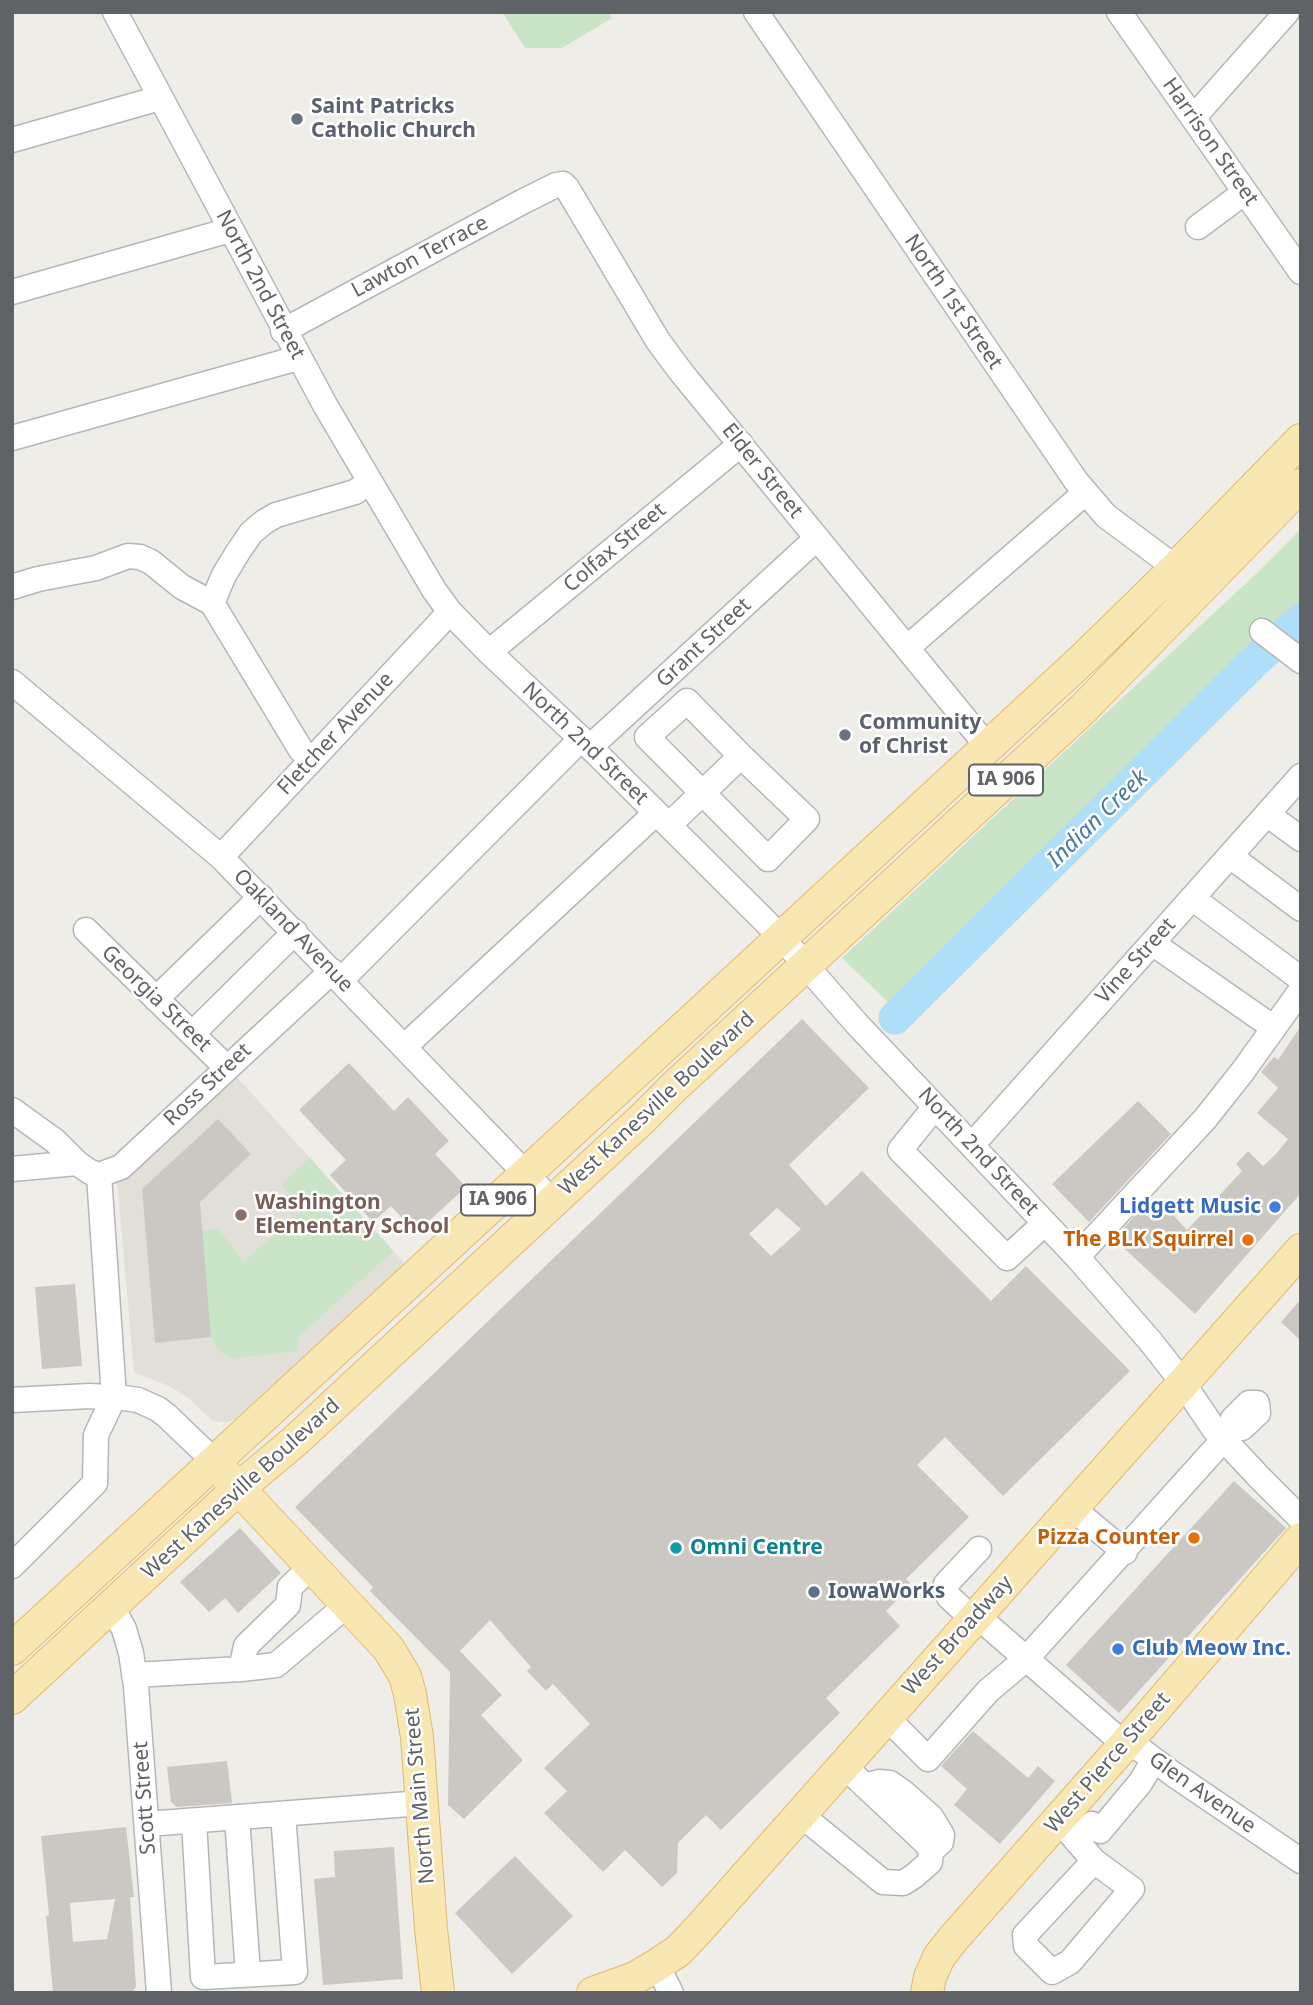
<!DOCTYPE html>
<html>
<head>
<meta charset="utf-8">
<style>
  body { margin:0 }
  #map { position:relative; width:1313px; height:2005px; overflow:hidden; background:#efede7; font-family:"Noto Sans",sans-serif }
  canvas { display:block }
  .frame { position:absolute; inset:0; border:14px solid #5f6266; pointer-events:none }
</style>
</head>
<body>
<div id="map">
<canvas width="1313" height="2005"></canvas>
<div class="frame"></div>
</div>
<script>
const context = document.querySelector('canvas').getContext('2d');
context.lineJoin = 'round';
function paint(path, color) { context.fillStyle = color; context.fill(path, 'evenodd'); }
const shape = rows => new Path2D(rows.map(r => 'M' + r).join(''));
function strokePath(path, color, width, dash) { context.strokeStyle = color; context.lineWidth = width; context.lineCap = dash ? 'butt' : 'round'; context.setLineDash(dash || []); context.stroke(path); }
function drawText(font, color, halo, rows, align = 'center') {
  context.font = font + ' "Noto Sans",sans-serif'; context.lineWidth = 5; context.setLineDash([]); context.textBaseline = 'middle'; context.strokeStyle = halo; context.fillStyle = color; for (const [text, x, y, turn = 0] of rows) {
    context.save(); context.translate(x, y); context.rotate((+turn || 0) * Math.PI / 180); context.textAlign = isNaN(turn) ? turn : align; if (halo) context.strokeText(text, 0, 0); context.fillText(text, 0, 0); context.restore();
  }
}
paint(shape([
  [236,1076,406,1265,237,1418,228,1422,218,1422,212,1420,187,1397,169,1386,134,1372,117,1179]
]), '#e2ded8');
paint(shape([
  [502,12,609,12,612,18,562,48,525,48],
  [1301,529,1301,615,1286,626,908,1021,842,958,1256,574],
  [310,1158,393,1251,298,1337,297,1351,233,1358,225,1355,218,1350,211,1337,202,1231,217,1228,244,1261,303,1210,281,1184]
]), '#c9e4c6');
strokePath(shape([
  [895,1018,1255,661,1301,620]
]), '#aedef8', 33);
paint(shape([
  [802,1019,869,1088,789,1165,826,1206,862,1171,991,1301,1026,1266,1130,1371,1003,1496,945,1437,917,1465,969,1517,906,1579,910,1583,898,1595,900,1597,886,1611,900,1626,826,1698,840,1713,721,1830,706,1815,678,1843,677,1873,662,1887,625,1850,603,1872,544,1813,567,1791,544,1768,590,1724,553,1684,546,1691,527,1671,531,1667,490,1620,460,1651,502,1695,481,1715,523,1760,464,1819,448,1805,450,1672,370,1591,373,1587,295,1507],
  [777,1208,801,1229,771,1256,749,1234],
  [1301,1026,1301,1193,1195,1314,1114,1239,1141,1209,1151,1219,1165,1206,1187,1230,1242,1171,1236,1164,1248,1151,1263,1166,1276,1154,1288,1139,1257,1113,1278,1088,1261,1072,1274,1057,1278,1060],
  [349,1063,394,1111,408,1097,449,1141,435,1154,466,1187,416,1233,391,1206,373,1222,330,1175,346,1160,299,1110],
  [1138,1101,1171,1134,1089,1222,1052,1184],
  [218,1119,251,1154,200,1202,211,1337,155,1343,142,1189],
  [75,1284,82,1366,42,1369,35,1287],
  [1301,1299,1301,1341,1281,1322],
  [1234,1481,1286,1528,1119,1713,1066,1665],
  [240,1528,281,1573,238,1613,225,1598,209,1612,180,1582],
  [973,1731,1028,1778,1038,1766,1055,1781,1000,1844,954,1805,967,1789,941,1766],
  [227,1761,232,1803,177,1807,171,1802,167,1767],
  [126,1827,134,1897,130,1897,136,1986,132,1993,53,1993,46,1916,49,1915,41,1836],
  [115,1899,107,1939,73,1942,70,1903],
  [394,1847,403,1979,323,1985,314,1879,335,1877,334,1851],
  [515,1856,573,1916,512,1974,455,1913]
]), '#cbc8c4');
const minor = shape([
  [115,12,325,405,434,590,450,612,489,652,590,747,782,938,856,1023,1077,1257,1151,1342,1183,1383,1214,1429,1258,1476,1301,1519],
  [756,12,1076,481,1106,516,1176,568],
  [1119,12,1301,272],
  [1193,118,1287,12],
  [12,140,160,98],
  [1198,227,1245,192],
  [12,292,230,230],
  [283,331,522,202,556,185,563,184,567,188,658,341,681,372,988,747],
  [12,438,298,358],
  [12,587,38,579,96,568,128,556,140,557,151,562,182,587,212,603,301,750,311,761],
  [212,603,224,575,238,552,251,533,264,522,276,515,355,492,370,482],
  [1262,631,1301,661],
  [908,647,1085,493],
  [489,652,741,444],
  [12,682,221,857,553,1202],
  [687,701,741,756,807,819,768,859,647,737,687,701],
  [590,747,817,538],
  [1267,814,1301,839],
  [669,825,741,756],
  [1230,856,1301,909],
  [221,857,450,612],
  [1192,898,1301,979],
  [86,930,227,1068],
  [1152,943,1274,1028],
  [341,980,581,739],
  [156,999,261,897],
  [192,1034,295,932],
  [404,1047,656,813],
  [935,1107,900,1150,1007,1258,1045,1223],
  [12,1110,55,1141,77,1163,90,1172,99,1175,121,1167,332,971],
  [972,1145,1301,776],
  [12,1169,77,1163],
  [1077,1257,1205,1119,1243,1071,1301,990],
  [12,1400,90,1396,124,1398,138,1400,158,1409,167,1416,215,1462],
  [1072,1508,1125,1552],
  [12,1566,95,1483,96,1435,114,1397,99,1175],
  [112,1607,124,1629,131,1653,136,1686,159,1993],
  [976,1615,1116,1737,1141,1750,1173,1774,1301,1861],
  [973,1619,949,1597,945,1587,946,1584,979,1549],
  [241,1669,246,1646,288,1605,290,1587,312,1566],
  [134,1675,241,1669,276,1665,348,1604],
  [886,1717,928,1759,988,1691,1026,1659,1224,1439,1236,1427,1242,1428,1258,1413,1257,1403,1249,1403,1233,1419,1236,1427],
  [865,1786,879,1782,890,1783,904,1793,931,1817,942,1835,941,1842,931,1851],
  [800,1814,883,1882,903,1883,914,1876,930,1862,931,1851,926,1843,843,1765],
  [237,1817,248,1974],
  [1058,1819,1094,1861,1132,1889,1070,1962,1052,1972,1026,1946,1025,1935,1094,1861],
  [194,1821,203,1977,295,1972,283,1814],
  [147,1824,422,1803],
  [1077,1841,1092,1824,1100,1831,1140,1783,1154,1760],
  [657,1965,671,1993]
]);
const major = shape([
  [225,1474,388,1648,405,1676,410,1694,417,1737,431,1929,438,1993],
  [12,1649,1085,657,1176,568,1301,440],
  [12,1698,239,1488,295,1441,643,1118,675,1086,1083,709,1301,485],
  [593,1993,635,1978,657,1965,678,1951,699,1929,1301,1250],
  [927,1993,930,1977,939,1957,953,1939,1126,1743,1301,1539]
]);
strokePath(minor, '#b4b7ba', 27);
strokePath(major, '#e6b86a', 34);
strokePath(minor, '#fff', 24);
strokePath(major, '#f8e7b3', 32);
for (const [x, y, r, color] of [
  [297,119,7,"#6b7280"],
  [845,735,7,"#6b7280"],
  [1275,1207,7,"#3f7fe0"],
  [241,1215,7,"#8d6e63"],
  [1248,1240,7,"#e8710a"],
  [1194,1538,7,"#e8710a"],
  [676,1548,7,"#0f9aa8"],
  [814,1592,7,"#5c6f8a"],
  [1118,1649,7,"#3f7fe0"]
]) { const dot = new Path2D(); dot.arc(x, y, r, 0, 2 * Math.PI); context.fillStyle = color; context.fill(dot); strokePath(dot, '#fff', 2.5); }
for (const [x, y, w] of [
  [1006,780,74],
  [498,1200,74]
]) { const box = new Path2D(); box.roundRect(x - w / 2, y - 15.5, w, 31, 5); context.fillStyle = '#fff'; context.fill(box); strokePath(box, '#5f6266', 2); }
drawText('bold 19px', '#5f6266', null, [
  ["IA 906",1006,780],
  ["IA 906",498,1200]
]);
drawText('bold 21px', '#5b616d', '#fff', [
  ["Saint Patricks",311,107],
  ["Catholic Church",311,131],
  ["Community",859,723],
  ["of Christ",859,747]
], 'left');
drawText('21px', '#5f6266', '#fff', [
  ["Harrison Street",1210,142,55],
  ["Lawton Terrace",420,257,-28],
  ["North 2nd Street",260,285,62],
  ["North 1st Street",953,302,56],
  ["Elder Street",762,471,51],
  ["Colfax Street",615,548,-40],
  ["Grant Street",704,643,-43],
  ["Fletcher Avenue",336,734,-47],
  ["North 2nd Street",585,744,44],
  ["Oakland Avenue",293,931,46],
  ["Vine Street",1136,961,-48],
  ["Georgia Street",156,999,44],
  ["Ross Street",208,1085,-43],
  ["West Kanesville Boulevard",657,1104,-43],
  ["North 2nd Street",978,1152,47],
  ["West Kanesville Boulevard",241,1489,-42],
  ["West Broadway",958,1636,-48],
  ["West Pierce Street",1108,1763,-49],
  ["Glen Avenue",1202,1793,35],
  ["North Main Street",420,1796,-95],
  ["Scott Street",145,1798,-94]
]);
drawText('bold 21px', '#785e54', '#fff', [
  ["Washington",255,1203],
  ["Elementary School",255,1227]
], 'left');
drawText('bold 21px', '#366cbe', '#fff', [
  ["Lidgett Music",1261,1207],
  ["Club Meow Inc.",1132,1649,"left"]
], 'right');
drawText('bold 21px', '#c56008', '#fff', [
  ["The BLK Squirrel",1234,1240],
  ["Pizza Counter",1180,1538]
], 'right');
drawText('bold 21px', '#0d838f', '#fff', [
  ["Omni Centre",690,1548]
], 'left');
drawText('bold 21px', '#4e5e75', '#fff', [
  ["IowaWorks",828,1592]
], 'left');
drawText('italic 23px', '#487ba1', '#fff', [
  ["Indian Creek",1098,819,-44]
]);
</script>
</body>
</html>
